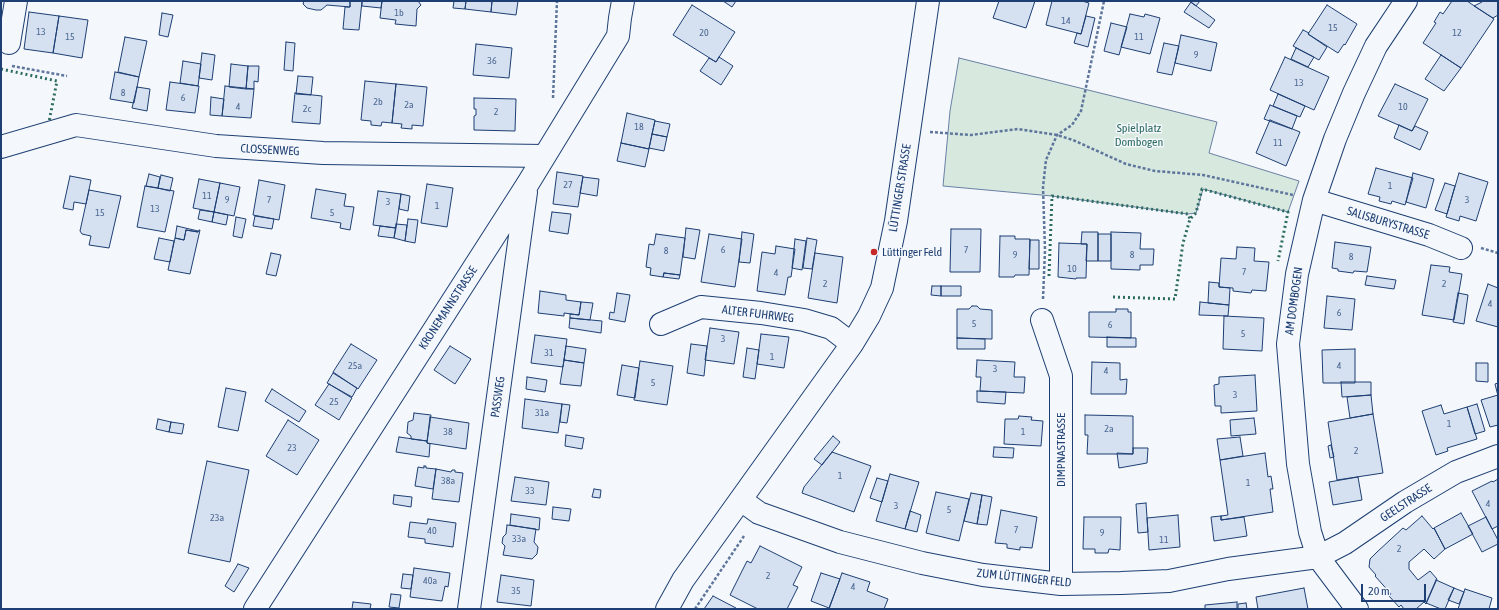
<!DOCTYPE html>
<html>
<head>
<meta charset="utf-8">
<style>
  body { margin:0 }
  #map { position:relative; width:1499px; height:610px; overflow:hidden; background:#f4f7fb; font-family:"Asap Condensed",sans-serif }
  canvas { display:block }
  .frame { position:absolute; inset:0; border:2px solid #1d3f73; pointer-events:none }
  .scale { position:absolute; left:1361px; top:584px; width:65px; height:18px; box-sizing:border-box; border:2px solid #1d3f73; border-top:0; padding-left:5px; font-size:12px; line-height:14px; white-space:nowrap; color:#1d3f73; -webkit-text-stroke:3px #f4f7fb; paint-order:stroke }
</style>
</head>
<body>
<div id="map">
<canvas width="1499" height="610"></canvas>
<div class="frame"></div>
<div class="scale">20 m</div>
</div>
<script>
const context = document.querySelector('canvas').getContext('2d');
context.lineJoin = 'round';
function paint(path, color) { context.fillStyle = color; context.fill(path, 'evenodd'); }
const shape = rows => new Path2D(rows.map(r => 'M' + r).join(''));
function strokePath(path, color, width, dash) { context.strokeStyle = color; context.lineWidth = width; context.lineCap = dash ? 'butt' : 'round'; context.setLineDash(dash || []); context.stroke(path); }
function drawText(font, color, halo, rows, align = 'center') {
  context.font = font + ' "Asap Condensed",sans-serif'; context.lineWidth = 3; context.setLineDash([]); context.textBaseline = 'middle'; context.strokeStyle = halo; context.fillStyle = color; for (const [text, x, y, turn = 0] of rows) {
    context.save(); context.translate(x, y); context.rotate((+turn || 0) * Math.PI / 180); context.textAlign = isNaN(turn) ? turn : align; if (halo) context.strokeText(text, 0, 0); context.fillText(text, 0, 0); context.restore();
  }
}
const green = shape([
  [959,58,1217,122,1209,153,1299,181,1288,212,1203,189,1196,213,1188,214,1052,196,943,186,950,111,959,58]
]);
paint(green, '#d7e8df');
strokePath(green, '#687fa3', 1);
const building = shape([
  [304,1,350,1,350,7,327,5,321,10,316,10,307,8,303,4,304,1],
  [350,1,362,1,359,30,343,29,345,7,350,7,350,1],
  [362,1,382,1,381,8,362,6,362,1],
  [382,1,418,1,421,5,417,9,416,26,395,24,396,20,380,18,382,1],
  [454,1,466,1,465,9,453,8,454,1],
  [466,1,492,1,491,12,465,9,466,1],
  [492,1,518,1,516,15,491,12,492,1],
  [723,1,736,1,732,7,723,1],
  [999,1,1035,1,1026,28,993,18,999,1],
  [1052,1,1082,1,1089,3,1081,34,1046,25,1052,1],
  [1189,1,1200,1,1196,6,1189,1],
  [1452,1,1467,1,1494,19,1461,68,1423,43,1436,23,1434,22,1440,12,1443,14,1452,1],
  [1481,1,1498,1,1498,15,1493,18,1474,6,1482,2,1481,1],
  [1191,2,1215,20,1209,28,1184,12,1191,2],
  [692,5,735,32,716,62,673,35,692,5],
  [1327,5,1357,24,1345,45,1344,44,1338,53,1308,34,1327,5],
  [29,12,59,16,53,53,24,49,29,12],
  [162,13,173,15,168,37,159,35,162,13],
  [1130,14,1144,17,1145,14,1160,18,1150,54,1121,47,1130,14],
  [59,16,88,20,82,58,53,53,59,16],
  [1086,16,1095,18,1088,47,1074,43,1077,33,1081,34,1086,16],
  [1111,23,1127,27,1119,55,1104,51,1111,23],
  [1303,30,1309,33,1308,34,1327,47,1319,60,1293,46,1303,30],
  [1181,35,1217,43,1211,71,1175,63,1181,35],
  [125,37,147,41,139,77,118,72,125,37],
  [286,42,295,43,293,71,284,70,286,42],
  [1164,43,1179,46,1172,75,1157,72,1164,43],
  [476,44,512,48,509,78,473,75,476,44],
  [1296,48,1314,57,1308,67,1291,59,1296,48],
  [202,53,215,55,212,80,199,78,202,53],
  [1441,55,1461,68,1444,91,1425,79,1441,55],
  [719,57,733,66,721,85,700,71,709,58,716,62,719,57],
  [1285,57,1329,77,1314,110,1270,90,1285,57],
  [183,61,201,64,198,86,180,83,183,61],
  [231,64,248,66,246,89,229,87,231,64],
  [248,66,259,66,258,82,254,81,254,89,246,89,248,66],
  [115,72,139,77,134,103,110,99,115,72],
  [298,76,313,77,311,95,296,94,298,76],
  [365,81,396,84,392,123,382,122,381,126,371,125,371,121,361,120,365,81],
  [170,82,199,86,195,113,166,110,170,82],
  [396,84,427,87,423,126,412,125,412,129,401,128,402,124,392,123,396,84],
  [1395,84,1428,99,1412,131,1378,116,1395,84],
  [225,86,254,89,251,118,222,116,225,86],
  [137,87,150,89,147,111,132,108,137,87],
  [295,93,322,96,320,124,292,122,295,93],
  [1278,94,1305,106,1300,117,1273,106,1278,94],
  [211,97,224,99,222,116,210,115,211,97],
  [474,98,516,99,515,131,474,130,474,116,476,115,476,109,474,109,474,98],
  [1270,105,1297,116,1292,129,1264,119,1270,105],
  [627,113,655,120,649,149,621,143,627,113],
  [1270,120,1300,132,1286,166,1256,153,1270,120],
  [655,121,670,124,667,137,652,134,655,121],
  [1399,125,1412,131,1415,126,1428,132,1420,150,1394,138,1399,125],
  [652,134,667,137,664,151,649,148,652,134],
  [621,143,649,149,645,167,617,161,621,143],
  [1376,168,1413,178,1405,205,1392,201,1391,204,1379,201,1380,197,1368,194,1376,168],
  [557,172,583,176,578,207,553,204,557,172],
  [1413,173,1434,179,1426,208,1406,202,1413,173],
  [1459,173,1488,182,1476,221,1460,216,1459,221,1446,217,1459,173],
  [149,174,160,177,158,188,146,186,149,174],
  [161,175,173,178,170,191,158,188,161,175],
  [70,176,91,180,86,204,74,202,73,210,63,208,70,176],
  [583,177,599,179,597,196,580,193,583,177],
  [199,179,220,183,214,212,193,208,199,179],
  [259,180,285,185,279,220,253,215,259,180],
  [220,183,240,187,234,216,214,212,220,183],
  [1445,183,1455,186,1447,214,1435,210,1445,183],
  [427,184,453,188,447,227,421,223,427,184],
  [145,186,174,191,165,232,137,227,145,186],
  [316,189,346,194,344,206,354,207,350,230,340,228,341,223,311,218,316,189],
  [89,190,121,196,109,248,89,245,91,236,82,234,80,231,89,190],
  [378,191,401,194,396,228,373,225,378,191],
  [401,194,410,196,408,211,399,209,401,194],
  [200,210,214,212,212,222,198,219,200,210],
  [214,212,228,215,226,225,212,222,214,212],
  [552,212,571,214,568,234,549,231,552,212],
  [255,216,274,219,272,229,253,226,255,216],
  [236,217,246,219,242,238,233,236,236,217],
  [408,219,418,220,415,243,405,241,408,219],
  [396,224,407,225,405,241,394,238,396,224],
  [177,226,198,231,198,232,186,230,184,240,175,238,177,226],
  [380,226,396,228,394,238,378,236,380,226],
  [686,228,700,230,695,259,683,257,686,228],
  [951,229,981,229,980,272,950,272,951,229],
  [186,230,198,232,199,230,200,230,190,274,168,270,175,238,184,240,186,230],
  [742,232,754,234,750,263,739,262,742,232],
  [1082,232,1098,232,1098,261,1086,261,1087,244,1081,244,1082,232],
  [1111,232,1141,233,1140,249,1154,249,1153,265,1140,265,1140,270,1111,269,1111,232],
  [656,234,685,238,680,275,664,273,663,277,650,275,651,268,646,267,649,244,654,245,656,234],
  [709,234,742,239,735,287,701,282,709,234],
  [1098,234,1111,234,1111,261,1098,261,1098,234],
  [1000,236,1015,236,1015,239,1030,239,1029,275,1015,275,1014,277,999,277,1000,236],
  [159,238,174,241,170,262,154,259,159,238],
  [807,238,817,240,812,269,803,268,807,238],
  [795,239,806,241,802,270,792,268,795,239],
  [1030,240,1039,240,1039,269,1029,269,1030,240],
  [1335,242,1371,247,1367,272,1354,271,1353,273,1338,271,1338,269,1332,268,1335,242],
  [1059,243,1087,244,1086,278,1076,278,1076,279,1058,277,1059,243],
  [776,246,795,249,791,277,788,277,785,295,757,291,762,252,775,254,776,246],
  [1237,247,1255,248,1254,261,1269,262,1266,291,1252,290,1251,293,1233,291,1233,288,1219,287,1221,258,1236,259,1237,247],
  [271,253,281,255,276,276,266,274,271,253],
  [815,253,843,257,837,303,808,298,815,253],
  [1431,265,1450,267,1449,272,1462,274,1454,320,1422,315,1431,265],
  [664,273,680,275,679,279,663,277,664,273],
  [1367,276,1396,280,1394,289,1365,285,1367,276],
  [1209,282,1219,283,1219,287,1230,288,1229,305,1208,303,1209,282],
  [1488,284,1498,288,1498,327,1476,321,1488,284],
  [932,286,941,286,941,296,931,295,932,286],
  [941,286,961,286,961,296,941,296,941,286],
  [540,291,566,295,566,300,581,302,579,315,564,313,564,316,538,313,540,291],
  [617,293,630,295,625,322,609,319,610,312,614,313,617,293],
  [1458,293,1468,295,1464,324,1453,322,1458,293],
  [1327,296,1355,299,1352,330,1324,328,1327,296],
  [581,302,593,303,590,320,570,318,570,314,579,315,581,302],
  [1200,302,1229,305,1228,316,1199,315,1200,302],
  [972,306,977,306,980,309,992,310,992,339,957,338,957,309,969,309,972,306],
  [1116,309,1128,309,1128,312,1131,312,1131,338,1089,337,1089,312,1116,312,1116,309],
  [1224,316,1264,318,1262,351,1223,349,1224,316],
  [570,318,602,321,601,333,569,328,570,318],
  [710,328,739,332,734,364,705,360,710,328],
  [761,334,789,337,784,368,757,364,761,334],
  [535,335,567,339,563,367,531,363,535,335],
  [1107,337,1136,338,1136,347,1107,347,1107,337],
  [957,338,985,339,985,349,957,349,957,338],
  [351,344,377,360,358,389,333,372,351,344],
  [691,344,707,346,704,376,687,373,691,344],
  [450,346,471,359,455,384,434,370,450,346],
  [566,346,586,349,584,363,564,360,566,346],
  [747,348,759,350,755,379,743,377,747,348],
  [1355,349,1355,383,1323,383,1322,350,1355,349],
  [564,360,584,363,581,386,560,384,564,360],
  [977,360,1015,362,1014,377,1025,377,1024,393,980,391,981,377,976,377,977,360],
  [640,361,673,366,667,405,634,400,640,361],
  [1092,362,1120,363,1120,380,1127,379,1126,394,1091,394,1092,362],
  [1476,363,1488,363,1488,382,1476,381,1476,363],
  [622,365,639,368,635,398,617,395,622,365],
  [333,373,357,388,352,397,327,383,333,373],
  [1255,375,1257,411,1221,413,1221,406,1215,406,1214,385,1219,384,1219,377,1255,375],
  [527,377,547,380,545,392,526,389,527,377],
  [1341,382,1371,382,1371,395,1342,397,1341,382],
  [1498,383,1498,396,1495,384,1498,383],
  [329,384,352,398,339,420,315,405,329,384],
  [226,388,246,392,238,431,218,427,226,388],
  [272,389,306,411,299,422,265,401,272,389],
  [977,391,1006,392,1005,404,977,402,977,391],
  [1371,395,1373,414,1350,418,1347,397,1371,395],
  [1498,395,1498,425,1490,427,1481,400,1498,395],
  [525,399,562,404,558,433,522,428,525,399],
  [562,404,570,405,567,423,560,422,562,404],
  [1477,404,1485,431,1475,434,1467,407,1477,404],
  [1441,405,1444,414,1467,407,1477,439,1447,448,1448,451,1436,455,1422,411,1441,405],
  [414,413,431,415,427,441,411,439,411,436,407,433,408,422,413,420,414,413],
  [1373,414,1383,473,1337,480,1328,422,1373,414],
  [1085,415,1133,416,1133,454,1087,454,1088,435,1085,435,1085,415],
  [1019,416,1032,417,1031,420,1043,421,1041,446,1004,444,1005,419,1018,419,1019,416],
  [430,417,469,423,466,449,427,443,430,417],
  [1254,418,1256,434,1231,436,1230,420,1254,418],
  [158,419,171,422,169,432,156,429,158,419],
  [288,420,319,440,297,475,266,456,288,420],
  [171,422,184,424,182,434,169,432,171,422],
  [566,435,584,438,582,449,565,446,566,435],
  [833,436,840,442,822,465,814,459,833,436],
  [399,437,427,441,427,443,430,444,429,457,396,452,399,437],
  [1240,437,1243,456,1220,460,1217,439,1240,437],
  [1331,445,1334,457,1330,458,1328,446,1331,445],
  [994,447,1014,448,1013,458,993,457,994,447],
  [1133,448,1148,448,1147,463,1119,468,1117,453,1133,454,1133,448],
  [832,452,871,466,854,512,802,493,804,487,832,452],
  [1265,453,1268,477,1271,476,1273,489,1270,489,1273,512,1221,520,1221,516,1228,515,1220,460,1265,453],
  [207,461,249,470,230,562,188,553,207,461],
  [424,466,426,466,426,468,436,469,433,489,415,486,418,467,424,468,424,466],
  [436,469,451,472,452,470,455,470,455,472,463,473,459,502,432,499,436,469],
  [890,474,919,482,905,529,876,521,890,474],
  [515,477,549,482,546,505,511,501,515,477],
  [1358,477,1362,500,1333,505,1329,482,1358,477],
  [877,478,888,481,882,502,870,498,877,478],
  [1498,479,1498,526,1492,529,1472,491,1492,481,1493,482,1498,479],
  [594,489,601,490,600,498,592,497,594,489],
  [936,492,969,499,959,541,926,533,936,492],
  [971,493,982,495,977,524,964,521,971,493],
  [394,495,412,497,411,507,393,504,394,495],
  [982,495,992,497,987,525,977,524,982,495],
  [1146,503,1148,532,1138,533,1136,504,1146,503],
  [553,507,571,509,569,521,552,519,553,507],
  [1001,510,1037,517,1032,548,1020,547,1020,550,1007,548,1007,544,995,543,1001,510],
  [910,511,921,515,917,532,905,529,910,511],
  [1461,513,1473,534,1445,549,1434,528,1461,513],
  [511,514,540,518,539,530,510,525,511,514],
  [1178,515,1180,547,1149,550,1147,518,1178,515],
  [1221,516,1221,520,1244,517,1247,536,1214,541,1211,517,1221,516],
  [1422,516,1433,529,1434,528,1445,549,1434,559,1424,549,1409,562,1409,569,1418,580,1430,571,1437,579,1426,604,1424,602,1416,609,1404,609,1401,605,1399,607,1389,596,1391,594,1375,576,1376,575,1369,567,1370,559,1377,552,1403,528,1406,530,1422,516],
  [1084,517,1121,517,1120,550,1109,549,1108,553,1095,553,1095,549,1083,549,1084,517],
  [1486,517,1498,540,1498,544,1482,552,1468,526,1486,517],
  [428,519,456,523,453,547,425,543,425,539,408,537,410,522,427,524,428,519],
  [507,525,536,529,534,542,538,547,537,554,532,559,503,555,505,546,502,543,503,537,506,534,507,525],
  [760,546,802,567,793,585,798,587,787,609,758,609,730,595,747,561,751,563,760,546],
  [238,564,249,568,234,592,225,586,238,564],
  [414,568,450,573,448,587,445,586,442,601,410,597,414,568],
  [821,573,840,579,829,608,811,601,821,573],
  [842,573,870,582,867,591,888,599,884,609,829,609,842,573],
  [403,574,413,575,411,589,401,588,403,574],
  [501,575,534,580,531,606,497,602,501,575],
  [1436,580,1454,588,1445,609,1441,609,1426,603,1436,580],
  [1304,588,1308,609,1258,609,1256,597,1304,588],
  [1454,588,1464,592,1459,604,1448,600,1454,588],
  [1465,589,1492,598,1489,609,1458,609,1465,589],
  [391,594,401,595,399,608,389,607,391,594],
  [713,596,736,608,735,609,704,609,713,596],
  [353,602,371,604,370,609,352,609,353,602],
  [1237,602,1237,609,1205,609,1205,605,1237,602],
  [1246,603,1247,609,1238,609,1238,604,1246,603]
]);
paint(building, '#d5e0f0');
strokePath(building, '#1d3f73', 1);
const minor = shape([
  [9,43,16,1],
  [1,147,76,125,216,146,323,153,544,156],
  [1314,200,1429,235,1461,248],
  [1042,320,1061,376,1061,584],
  [661,324,701,307,761,313,804,320,831,328,852,344],
  [741,500,759,513,840,542,922,563,983,575,1061,584,1121,583,1169,581,1228,569,1318,557,1345,543,1405,502,1456,472,1498,456],
  [255,609,527,185,618,36,620,18,623,1],
  [469,609,526,192],
  [667,609,683,580,852,344,869,316,882,288,896,221,928,1],
  [1357,609,1318,557,1310,532,1298,464,1288,344,1297,274,1314,200,1335,139,1354,93,1376,46,1406,1]
]);
strokePath(minor, '#1d3f73', 24);
strokePath(shape([
  [12,66,67,76],
  [553,98,557,1],
  [930,132,971,135,1018,129,1057,135,1073,140,1126,164,1155,171,1203,175,1293,195],
  [1481,248,1498,253],
  [1043,299,1045,250,1043,187,1046,160,1057,135,1072,125,1081,111,1104,1],
  [695,609,744,536]
]), '#5e769c', 2.5, [3, 2]);
strokePath(minor, '#f4f7fb', 22);
strokePath(shape([
  [1,69,57,81,49,122],
  [1049,276,1052,196,1188,214,1190,219],
  [1113,297,1175,299,1183,243,1190,219,1196,213,1202,189,1288,212,1278,261]
]), '#2c6c60', 3, [2, 3]);
for (const [x, y, r, color] of [
  [874,252,4,"#c62828"]
]) { const dot = new Path2D(); dot.arc(x, y, r, 0, 2 * Math.PI); context.fillStyle = color; context.fill(dot); strokePath(dot, '#f4f7fb', 1.5); }
drawText('10px', '#4b6792', null, [
  ["1b",399,13],
  ["14",1066,21],
  ["15",1333,28],
  ["13",41,32],
  ["20",704,33],
  ["12",1457,33],
  ["15",70,37],
  ["11",1139,37],
  ["9",1196,55],
  ["36",492,61],
  ["13",1299,83],
  ["8",123,93],
  ["6",183,98],
  ["2b",378,102],
  ["2a",409,105],
  ["4",238,107],
  ["10",1403,107],
  ["2c",307,109],
  ["2",496,112],
  ["18",639,127],
  ["11",1278,143],
  ["27",568,185],
  ["1",1390,186],
  ["11",207,196],
  ["9",227,200],
  ["7",269,200],
  ["3",1467,200],
  ["3",388,202],
  ["1",437,206],
  ["13",155,209],
  ["15",100,213],
  ["5",332,213],
  ["6",723,250],
  ["7",966,250],
  ["8",666,251],
  ["9",1015,255],
  ["8",1132,255],
  ["8",1351,257],
  ["10",1072,269],
  ["7",1244,272],
  ["4",776,273],
  ["2",825,284],
  ["2",1444,284],
  ["4",1490,304],
  ["6",1339,313],
  ["5",974,324],
  ["6",1110,325],
  ["5",1243,334],
  ["3",723,339],
  ["31",549,353],
  ["1",772,357],
  ["25a",355,366],
  ["4",1339,366],
  ["3",995,369],
  ["4",1106,371],
  ["5",653,383],
  ["3",1235,395],
  ["25",334,402],
  ["31a",542,413],
  ["1",1449,424],
  ["2a",1109,429],
  ["38",448,432],
  ["1",1023,432],
  ["23",292,448],
  ["2",1356,451],
  ["1",840,476],
  ["38a",448,481],
  ["1",1248,483],
  ["33",530,491],
  ["4",1488,504],
  ["3",896,506],
  ["5",949,510],
  ["23a",217,518],
  ["7",1016,530],
  ["40",432,531],
  ["9",1102,533],
  ["33a",519,539],
  ["11",1164,540],
  ["2",1399,549],
  ["2",768,576],
  ["40a",430,581],
  ["4",853,587],
  ["35",516,591]
]);
drawText('12px', '#2c6c60', '#f4f7fb', [
  ["Spielplatz",1139,128],
  ["Dombogen",1139,142]
]);
drawText('12px', '#1d3f73', '#f4f7fb', [
  ["CLOSSENWEG",270,150,3],
  ["LÜTTINGER STRASSE",900,188,-81],
  ["SALISBURYSTRASSE",1388,223,17],
  ["AM DOMBOGEN",1294,301,-82],
  ["KRONEMANNSTRASSE",448,308,-57],
  ["ALTER FUHRWEG",758,314,7],
  ["PASSWEG",498,397,-82],
  ["DIMPNASTRASSE",1061,450,-90],
  ["GEELSTRASSE",1406,503,-33],
  ["ZUM LÜTTINGER FELD",1024,578,6]
]);
drawText('12px', '#1d3f73', '#f4f7fb', [
  ["Lüttinger Feld",882,252]
], 'left');
</script>
</body>
</html>
